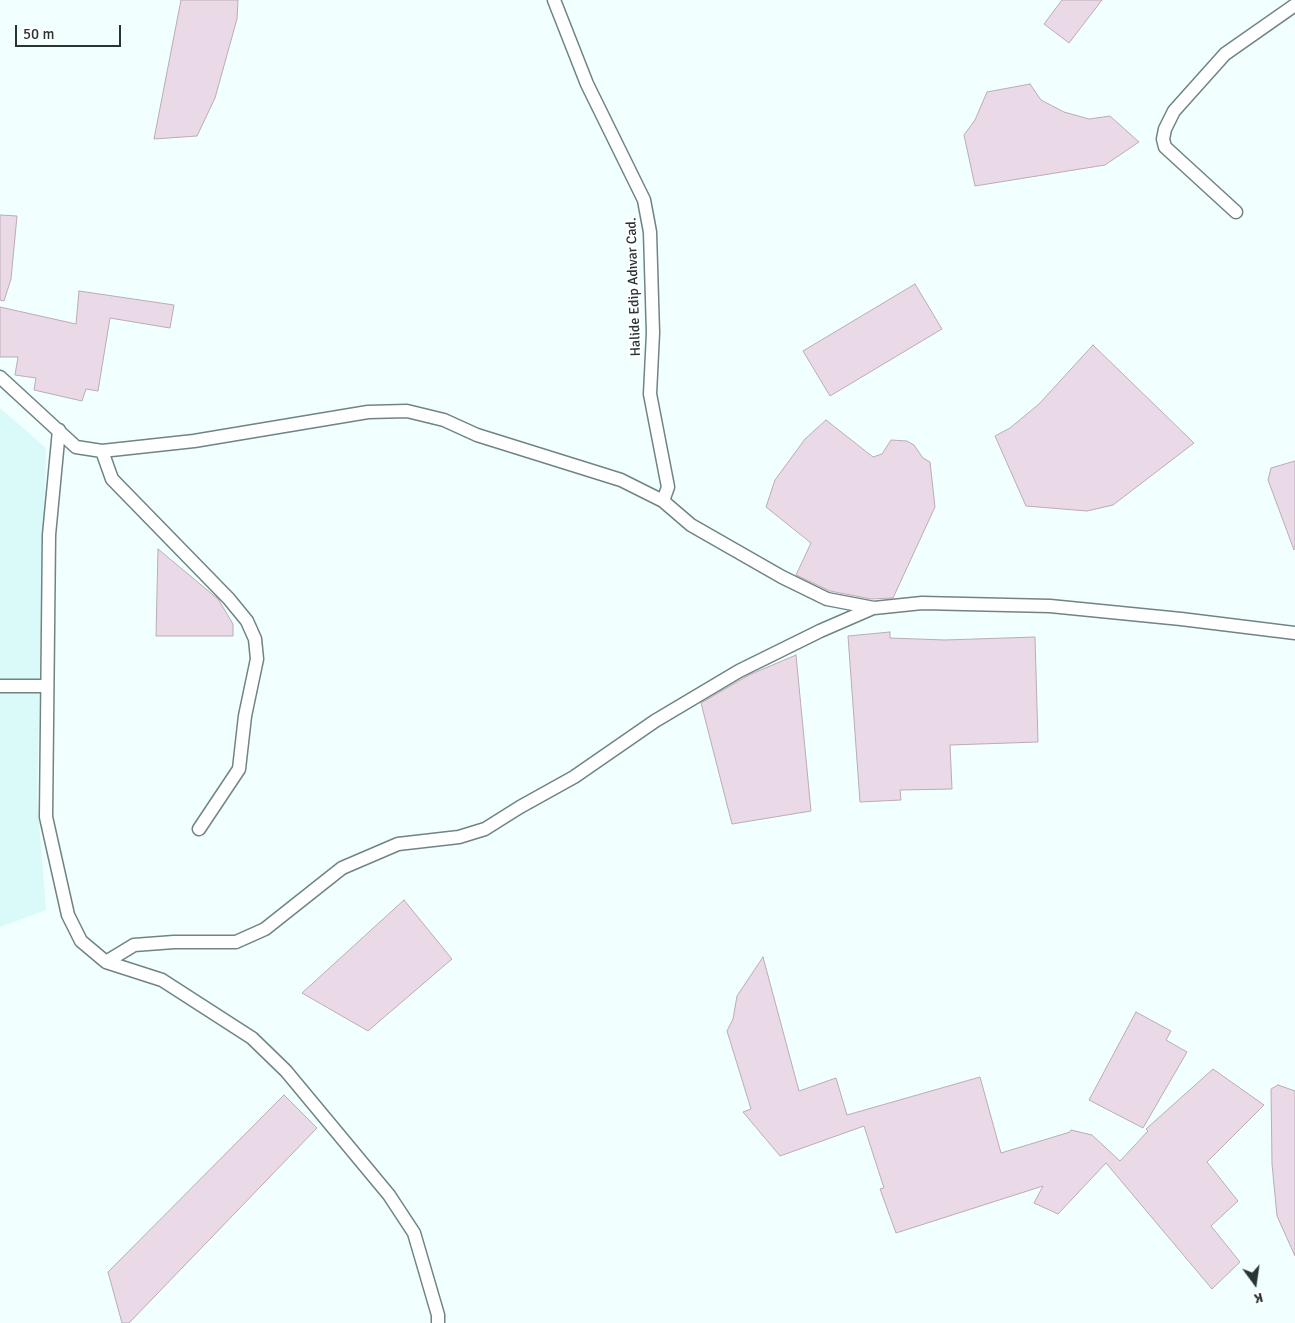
<!DOCTYPE html>
<html>
<head>
<meta charset="utf-8">
<style>
  body { margin:0 }
  #map { position:relative; width:1295px; height:1323px; overflow:hidden; background:#f1fffe; font-family:Signika,sans-serif }
  canvas { display:block }
  .north { position:absolute; left:1230px; top:1258px; width:50px; height:50px; -webkit-text-stroke:4px #fff; paint-order:stroke; rotate:166deg; font-size:14px; font-weight:700; line-height:20px; text-align:center; color:#2b3434 }
  .north::after { content:''; display:block; margin:auto; width:18px; height:22px; background:#2b3434; clip-path:polygon(50% 0,100% 100%,50% 72%,0 100%) }
  .scale { position:absolute; left:15px; top:25px; width:106px; height:22px; box-sizing:border-box; border:2px solid #2b3434; border-top:0; padding-left:6px; font-size:15px; line-height:18px; white-space:nowrap; color:#2b3434; -webkit-text-stroke:4px #fff; paint-order:stroke }
</style>
</head>
<body>
<div id="map">
<canvas width="1295" height="1323"></canvas>
<div class="north">K</div>
<div class="scale">50 m</div>
</div>
<script>
const context = document.querySelector('canvas').getContext('2d');
context.lineJoin = 'round';
function paint(path, color) { context.fillStyle = color; context.fill(path, 'evenodd'); }
const shape = rows => new Path2D(rows.map(r => 'M' + r).join(''));
function strokePath(path, color, width, dash) { context.strokeStyle = color; context.lineWidth = width; context.lineCap = dash ? 'butt' : 'round'; context.setLineDash(dash || []); context.stroke(path); }
function drawText(font, color, halo, rows, align = 'center') {
  context.font = font + ' Signika,sans-serif'; context.lineWidth = 4.5; context.setLineDash([]); context.textBaseline = 'middle'; context.strokeStyle = halo; context.fillStyle = color; for (const [text, x, y, turn = 0] of rows) {
    context.save(); context.translate(x, y); context.rotate((+turn || 0) * Math.PI / 180); context.textAlign = isNaN(turn) ? turn : align; if (halo) context.strokeText(text, 0, 0); context.fillText(text, 0, 0); context.restore();
  }
}
paint(shape([
  [0,408,46,448,37,796,46,910,0,927]
]), '#d9faf8');
const building = shape([
  [181,0,238,0,237,19,215,98,197,136,154,139,181,0],
  [1062,0,1102,0,1069,43,1044,24,1062,0],
  [1030,84,1041,100,1064,112,1089,119,1110,116,1139,142,1105,165,975,186,964,135,975,120,987,92,1030,84],
  [0,215,17,216,11,279,4,301,0,300,0,215],
  [915,284,942,329,830,396,803,351,915,284],
  [79,291,174,305,170,328,110,318,98,391,86,389,82,401,34,390,36,378,15,375,18,357,0,357,0,307,76,324,79,291],
  [1093,345,1194,443,1113,505,1087,511,1026,506,995,436,1010,428,1039,404,1093,345],
  [826,420,873,457,882,454,891,440,907,441,914,445,923,458,930,462,935,507,893,598,871,599,830,591,796,575,811,543,766,507,775,480,805,439,826,420],
  [1295,461,1295,549,1294,550,1268,480,1271,468,1295,461],
  [158,549,218,599,233,624,233,636,156,636,158,549],
  [890,632,890,638,945,640,1035,637,1038,742,950,745,952,789,900,790,901,800,860,802,848,636,890,632],
  [796,655,811,811,732,824,701,703,749,675,796,655],
  [404,900,452,959,368,1031,302,993,404,900],
  [763,957,799,1091,836,1078,847,1115,980,1077,1001,1153,1070,1132,1071,1130,1092,1135,1120,1161,1148,1131,1146,1129,1213,1069,1264,1105,1207,1162,1238,1201,1211,1226,1240,1262,1212,1289,1106,1163,1058,1214,1034,1203,1043,1186,896,1233,880,1189,884,1188,864,1126,780,1156,743,1112,751,1109,727,1031,733,1019,737,996,763,957],
  [1136,1012,1171,1031,1166,1040,1187,1052,1143,1128,1089,1100,1136,1012],
  [1278,1085,1295,1091,1295,1256,1277,1216,1272,1164,1271,1089,1278,1085],
  [284,1095,317,1128,129,1323,122,1323,108,1272,284,1095]
]);
paint(building, '#eadae7');
strokePath(building, '#bbabb8', 1);
const minor = shape([
  [554,0,587,84,644,200,650,232,653,333,650,394,668,487,663,501],
  [1236,212,1165,147,1163,139,1165,129,1174,111,1225,54,1295,5],
  [0,377,76,447,102,451,194,441,368,412,407,411,444,420,477,435,621,480,663,501,691,525,782,577,827,599,874,608,922,603,1050,606,1181,619,1295,633],
  [59,430,49,535,46,817,68,915,81,941,106,962,162,980,252,1038,286,1071,389,1195,414,1233,438,1315,438,1323],
  [102,451,112,479,229,599,247,621,255,639,257,659,245,716,239,769,199,829],
  [0,686,47,686],
  [106,962,134,945,174,942,236,942,265,929,342,868,398,844,459,837,485,829,520,807,574,777,655,721,739,671,820,631,873,608]
]);
strokePath(minor, '#6f8483', 15);
strokePath(minor, '#fff', 12);
drawText('14px', '#2b3434', '#fff', [
  ["Halide Edip Adıvar Cad.",634,287,-92]
]);
</script>
</body>
</html>
